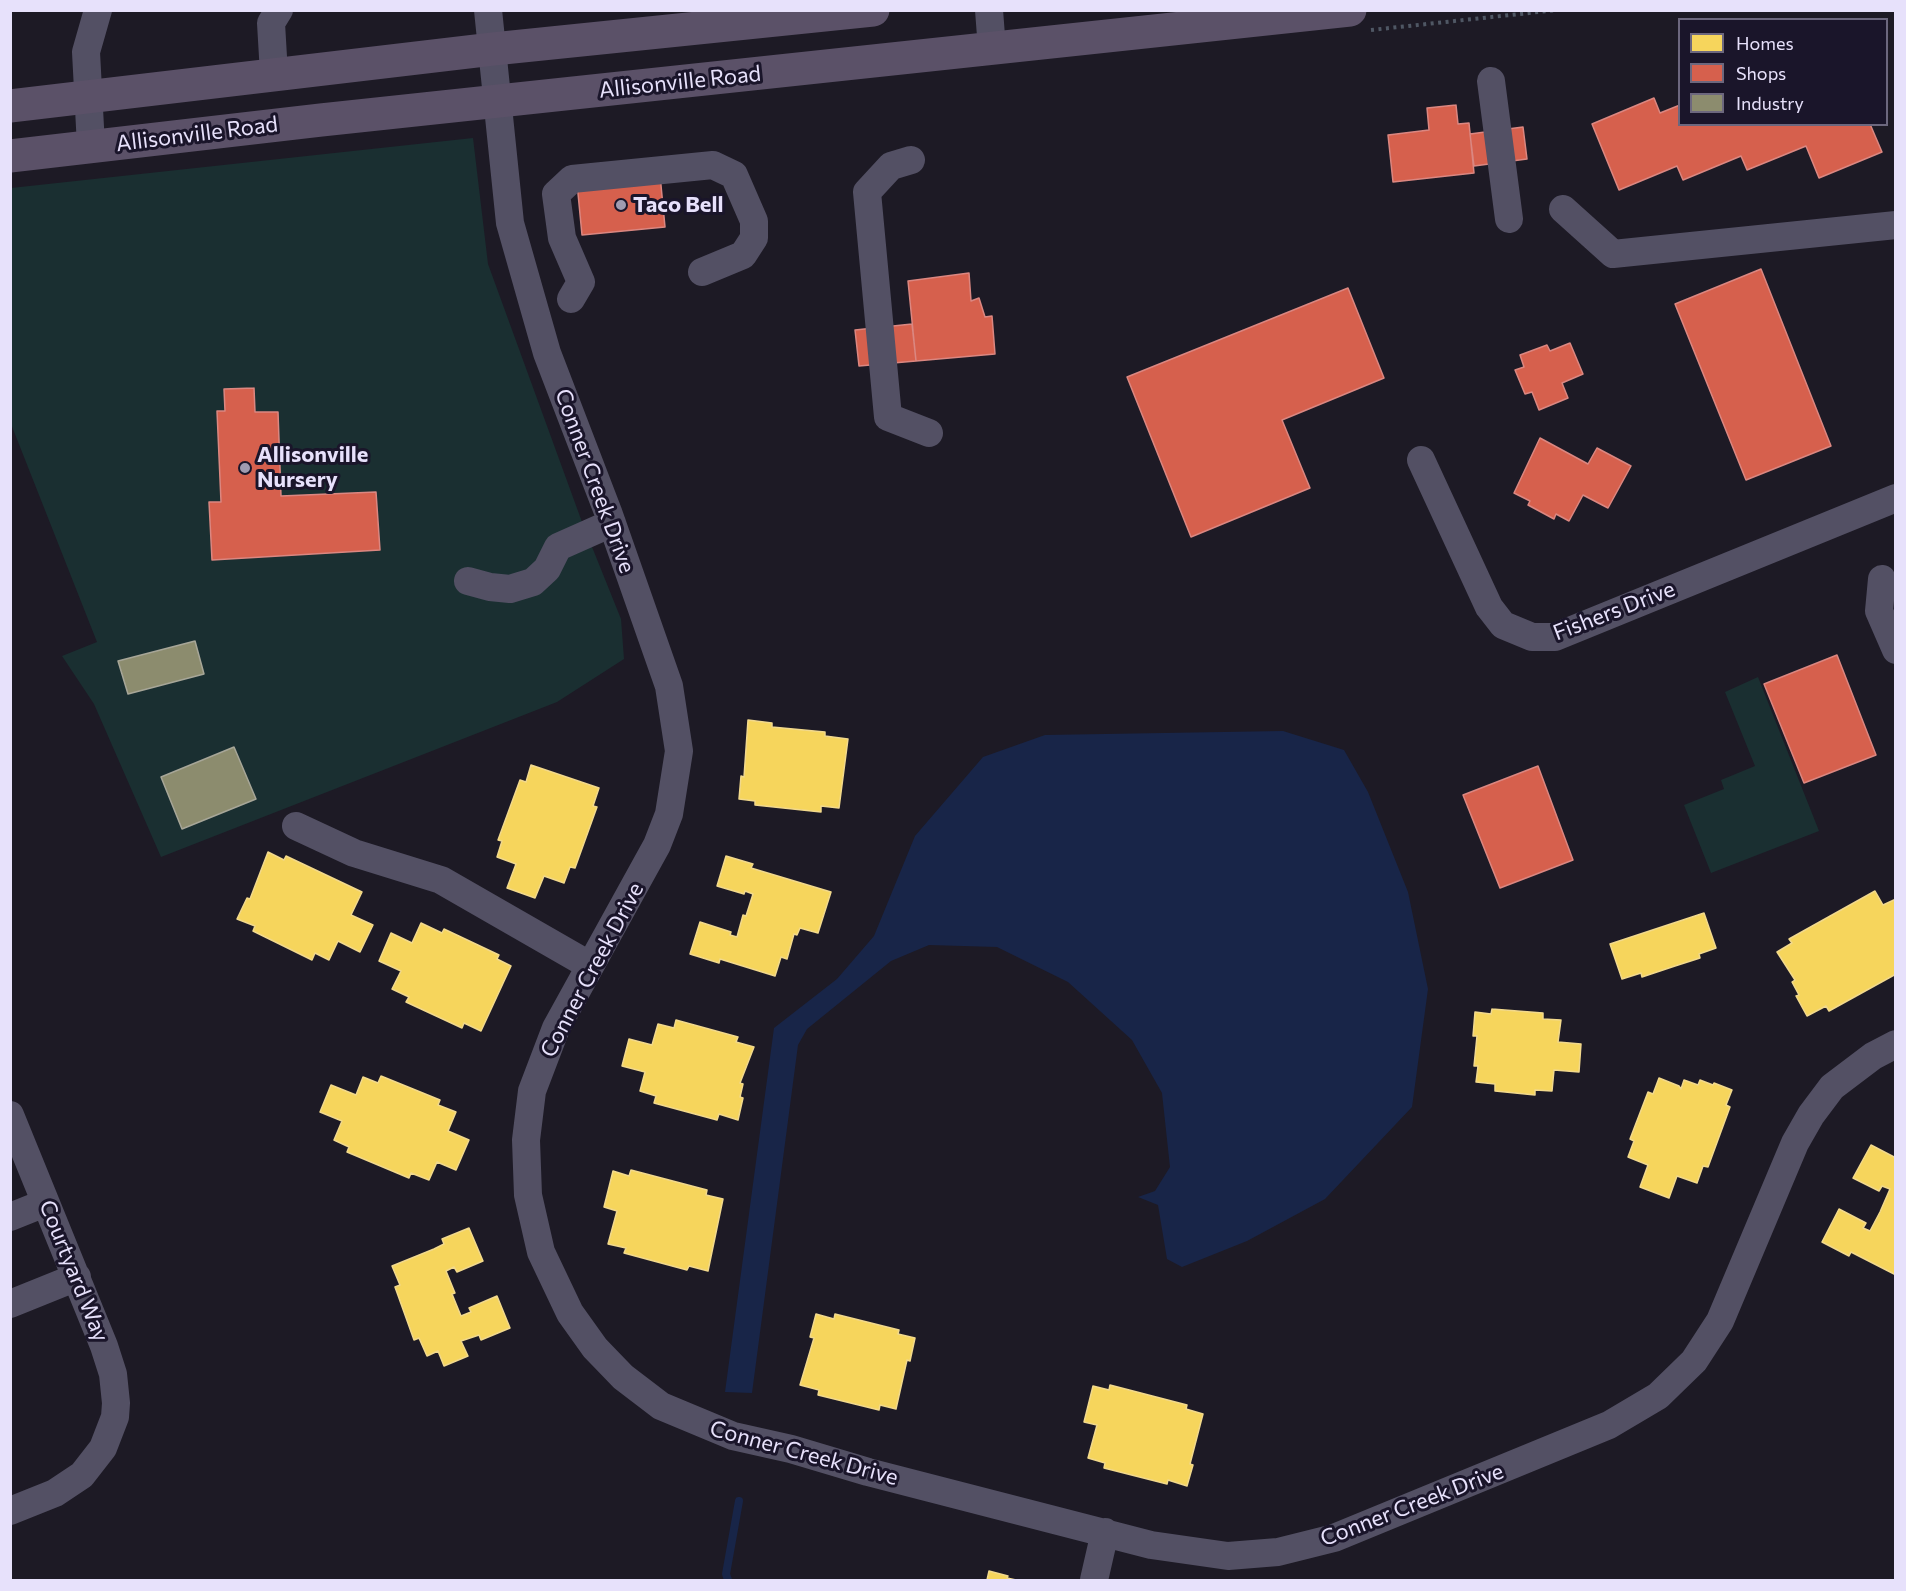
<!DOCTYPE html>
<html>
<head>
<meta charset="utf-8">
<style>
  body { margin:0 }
  #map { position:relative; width:1906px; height:1591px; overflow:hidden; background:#1d1a25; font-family:Commissioner,sans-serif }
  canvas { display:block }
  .frame { position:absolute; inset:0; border:12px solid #e7e1fb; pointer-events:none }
  .legend { position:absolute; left:1678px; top:18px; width:210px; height:108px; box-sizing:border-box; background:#1a152a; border:2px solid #6c677e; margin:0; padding:8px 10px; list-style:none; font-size:18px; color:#e7e1fb }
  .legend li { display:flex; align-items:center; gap:12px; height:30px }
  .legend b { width:30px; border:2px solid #6c677e }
</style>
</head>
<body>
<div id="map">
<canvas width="1906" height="1591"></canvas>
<div class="frame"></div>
<ul class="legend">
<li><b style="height:16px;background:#f6d55c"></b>Homes</li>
<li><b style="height:16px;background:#d6604d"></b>Shops</li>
<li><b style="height:16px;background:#8c8c6e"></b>Industry</li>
</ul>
</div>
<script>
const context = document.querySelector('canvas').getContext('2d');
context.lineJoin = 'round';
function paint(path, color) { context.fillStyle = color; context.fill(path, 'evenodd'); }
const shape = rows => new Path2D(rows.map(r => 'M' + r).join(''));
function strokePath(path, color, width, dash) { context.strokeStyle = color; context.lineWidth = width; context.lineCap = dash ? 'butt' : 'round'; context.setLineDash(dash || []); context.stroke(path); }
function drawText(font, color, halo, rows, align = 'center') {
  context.font = font + ' Commissioner,sans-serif'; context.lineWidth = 6; context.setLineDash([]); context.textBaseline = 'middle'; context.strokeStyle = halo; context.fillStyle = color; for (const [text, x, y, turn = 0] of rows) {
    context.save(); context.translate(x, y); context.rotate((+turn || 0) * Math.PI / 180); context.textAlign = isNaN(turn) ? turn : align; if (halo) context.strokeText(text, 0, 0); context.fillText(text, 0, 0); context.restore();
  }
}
paint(shape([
  [473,138,488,264,582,522,621,619,624,659,557,702,161,857,94,704,62,656,97,642,11,424,11,188],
  [1758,677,1819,831,1711,873,1684,805,1724,789,1721,780,1755,766,1725,692]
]), '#1a2f31');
paint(shape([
  [1283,731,1344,750,1368,792,1408,892,1428,989,1412,1107,1325,1199,1247,1241,1182,1267,1167,1259,1158,1205,1138,1197,1155,1191,1170,1167,1162,1093,1132,1040,1068,982,997,947,929,945,891,961,807,1029,798,1045,752,1393,725,1392,774,1028,837,979,874,936,915,836,983,757,1045,735]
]), '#182548');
const homes = shape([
  [748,720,772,723,772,727,825,732,825,736,848,739,839,808,821,806,821,812,755,805,755,801,739,799,741,776,744,777,748,720],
  [531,765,599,788,593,806,597,807,575,868,570,867,564,883,544,876,535,898,507,888,516,864,497,857,502,841,498,840,520,780,526,782,531,765],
  [268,852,284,860,286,856,362,892,351,915,373,925,360,952,338,941,329,960,315,953,312,960,253,931,255,926,237,919,247,898,250,899,268,852],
  [726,856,753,864,751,868,831,892,818,933,800,928,797,935,794,934,787,959,781,957,775,976,720,959,719,963,690,954,700,922,731,932,730,935,737,937,743,915,746,916,753,894,745,891,744,894,717,886,726,856],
  [1875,891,1883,905,1896,899,1896,974,1829,1011,1826,1006,1807,1016,1796,996,1799,995,1792,982,1795,980,1777,952,1792,943,1789,939,1875,891],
  [1704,913,1716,948,1699,954,1700,958,1675,966,1642,977,1641,973,1622,979,1610,944,1704,913],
  [421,923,442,933,444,929,499,955,497,959,511,966,481,1031,464,1023,462,1028,406,1002,409,997,392,989,401,971,379,961,391,933,412,943,421,923],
  [1492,1009,1543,1013,1543,1019,1561,1020,1558,1042,1581,1044,1579,1072,1554,1070,1552,1091,1535,1090,1535,1095,1495,1091,1495,1084,1476,1082,1478,1066,1474,1066,1477,1036,1473,1036,1475,1012,1491,1014,1492,1009],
  [676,1020,738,1037,736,1042,754,1047,740,1083,743,1084,740,1097,743,1098,738,1120,719,1114,717,1120,654,1103,656,1096,640,1091,645,1072,622,1066,629,1039,652,1045,658,1024,674,1028,676,1020],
  [381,1076,440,1100,438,1105,456,1112,448,1131,469,1140,456,1170,437,1162,429,1180,411,1173,409,1178,347,1152,349,1147,334,1140,342,1121,320,1112,331,1085,356,1095,363,1077,378,1083,381,1076],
  [1659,1078,1679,1086,1681,1089,1684,1080,1698,1085,1700,1080,1713,1085,1714,1083,1732,1090,1726,1105,1730,1107,1708,1167,1703,1166,1697,1183,1677,1176,1669,1198,1640,1187,1648,1165,1628,1157,1634,1141,1630,1139,1648,1092,1653,1094,1659,1078],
  [1871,1145,1896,1158,1896,1275,1851,1252,1849,1256,1822,1242,1839,1209,1866,1223,1863,1228,1870,1231,1880,1212,1890,1189,1882,1186,1879,1191,1853,1178,1871,1145],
  [631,1170,707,1190,706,1195,723,1199,708,1271,689,1266,687,1270,624,1253,626,1248,608,1244,617,1211,604,1207,613,1171,629,1176,631,1170],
  [469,1228,483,1261,457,1272,454,1267,446,1271,455,1293,452,1294,461,1316,471,1312,469,1308,497,1296,510,1328,481,1340,479,1335,461,1341,468,1356,444,1366,438,1351,427,1356,419,1338,414,1340,395,1287,400,1285,392,1266,434,1249,444,1244,442,1239,469,1228],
  [816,1314,834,1319,835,1314,899,1330,898,1334,915,1338,910,1361,907,1360,896,1409,880,1405,879,1410,818,1395,819,1390,800,1385,814,1338,810,1337,816,1314],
  [1110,1385,1187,1405,1186,1409,1203,1414,1190,1464,1193,1465,1187,1486,1168,1480,1167,1484,1104,1468,1105,1463,1088,1458,1097,1425,1084,1422,1093,1386,1109,1390,1110,1385],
  [989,1571,1008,1576,1007,1578,1016,1580,987,1580,989,1571]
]);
paint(homes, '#f6d55c');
strokePath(homes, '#f2d98c', 1.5);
const shops = shape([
  [1654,98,1660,113,1680,105,1680,124,1870,124,1882,152,1819,178,1806,146,1747,170,1741,156,1683,180,1677,166,1619,190,1592,124,1654,98],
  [1456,105,1458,124,1469,123,1474,173,1393,182,1388,135,1429,130,1427,108,1456,105],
  [1523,127,1527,159,1474,166,1470,134,1523,127],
  [660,175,665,227,582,235,577,183,660,175],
  [1761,269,1831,446,1746,480,1675,304,1761,269],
  [969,273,971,301,979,298,985,317,992,316,995,354,916,361,908,281,969,273],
  [1348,288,1384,378,1282,420,1310,488,1191,537,1127,377,1348,288],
  [912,324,916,361,859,366,855,330,912,324],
  [1570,343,1583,374,1562,383,1568,398,1539,410,1532,392,1525,394,1515,370,1524,367,1520,355,1547,345,1550,351,1570,343],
  [254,388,255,412,278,412,281,496,376,492,380,550,212,560,209,502,221,502,217,411,225,411,224,389,254,388],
  [1540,438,1588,464,1597,448,1631,466,1608,508,1583,495,1569,521,1556,514,1554,519,1528,505,1530,501,1514,493,1540,438],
  [1837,655,1876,755,1804,783,1764,684,1837,655],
  [1538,766,1573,860,1500,888,1463,795,1538,766]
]);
paint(shops, '#d6604d');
strokePath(shops, '#db8781', 1.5);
const industry = shape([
  [195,641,204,674,128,694,118,661,195,641],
  [234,747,256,799,182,829,161,777,234,747]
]);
paint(industry, '#8c8c6e');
strokePath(industry, '#a7a698', 1.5);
strokePath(shape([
  [728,1580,726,1574,739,1501]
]), '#182548', 8);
strokePath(shape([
  [1371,30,1557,10]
]), '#4f5764', 4, [3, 4.5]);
strokePath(shape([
  [488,10,510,223,547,353,608,512,669,686,679,751,669,814,657,845,556,1028,532,1091,526,1140,528,1195,541,1252,570,1313,595,1348,623,1377,661,1406,733,1436,791,1449,868,1472,1151,1545,1228,1556,1278,1552,1334,1538,1609,1425,1658,1396,1694,1361,1720,1321,1795,1143,1811,1115,1832,1087,1873,1056,1896,1044],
  [989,10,992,49],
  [274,74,271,23,279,10],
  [1491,81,1509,219],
  [91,146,86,52,98,10],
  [911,160,891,166,867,192,888,417,929,433],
  [1563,209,1613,254,1896,225],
  [571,299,581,282,562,238,556,194,572,179,713,165,734,175,754,221,754,238,743,255,702,272],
  [1421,460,1489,607,1503,625,1532,637,1555,637,1896,498],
  [1882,579,1879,611,1896,650],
  [468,581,490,587,510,589,533,582,547,569,558,547,612,523],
  [296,826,354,853,441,880,589,965],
  [10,1115,104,1346,113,1374,116,1403,115,1417,103,1448,82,1475,55,1493,10,1511],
  [10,1217,45,1203],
  [10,1304,77,1277],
  [1094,1580,1105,1532]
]), '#535064', 28);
strokePath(shape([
  [10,106,493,49,873,10],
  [10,156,321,120,1350,10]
]), '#5b5168', 33);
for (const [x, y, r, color] of [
  [621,205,6,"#a09bb0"],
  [245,468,6,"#a09bb0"]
]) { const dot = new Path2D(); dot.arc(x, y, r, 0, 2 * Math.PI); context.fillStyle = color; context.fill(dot); strokePath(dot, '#1a152a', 2); }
drawText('22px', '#e7e1fb', '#1a152a', [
  ["Allisonville Road",680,82,-6],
  ["Allisonville Road",197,134,-7],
  ["Conner Creek Drive",595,481,70],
  ["Fishers Drive",1614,611,-21],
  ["Conner Creek Drive",592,970,-62],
  ["Courtyard Way",74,1271,68],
  ["Conner Creek Drive",804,1453,15],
  ["Conner Creek Drive",1412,1505,-21]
]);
drawText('bold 22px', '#e7e1fb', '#1a152a', [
  ["Taco Bell",633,205],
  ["Allisonville",257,455],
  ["Nursery",257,480]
], 'left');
</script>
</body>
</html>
